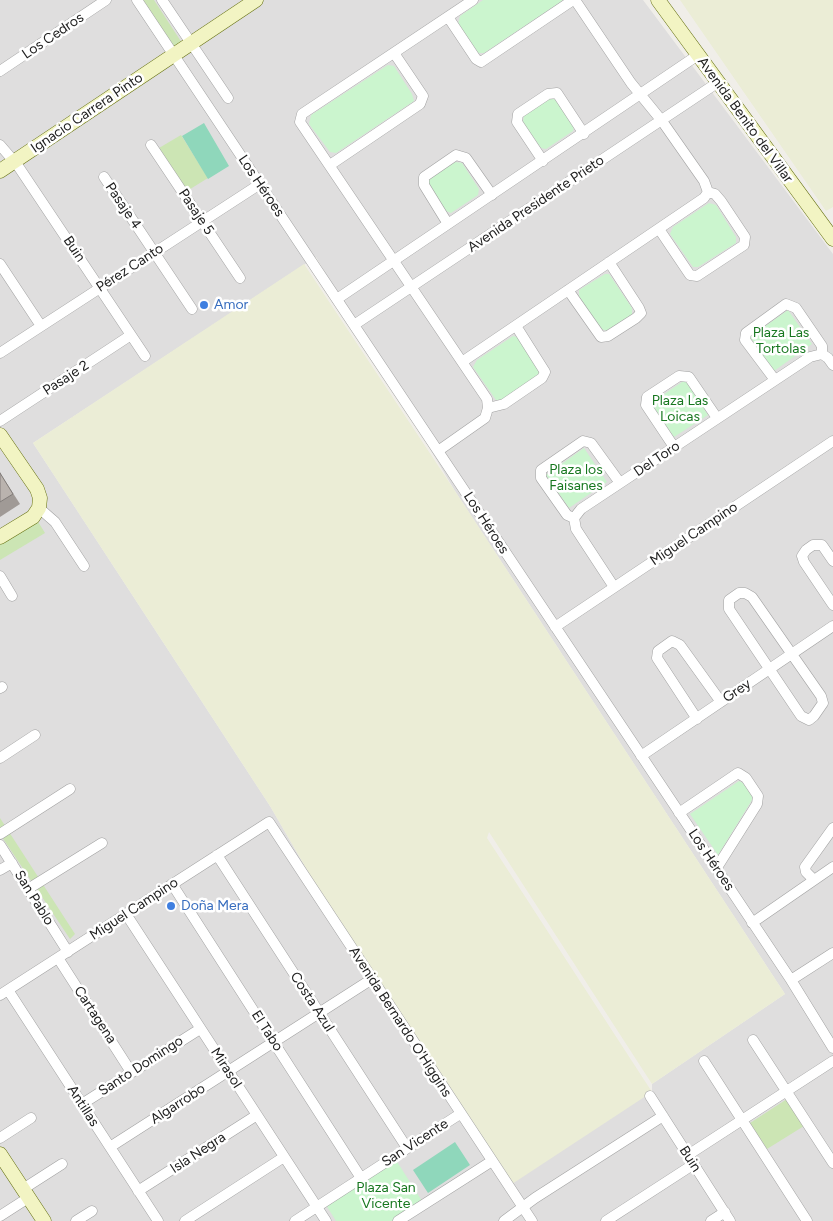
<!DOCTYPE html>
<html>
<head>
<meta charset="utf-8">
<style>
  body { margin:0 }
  canvas { display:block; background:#f0eee9 }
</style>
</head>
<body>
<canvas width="833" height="1221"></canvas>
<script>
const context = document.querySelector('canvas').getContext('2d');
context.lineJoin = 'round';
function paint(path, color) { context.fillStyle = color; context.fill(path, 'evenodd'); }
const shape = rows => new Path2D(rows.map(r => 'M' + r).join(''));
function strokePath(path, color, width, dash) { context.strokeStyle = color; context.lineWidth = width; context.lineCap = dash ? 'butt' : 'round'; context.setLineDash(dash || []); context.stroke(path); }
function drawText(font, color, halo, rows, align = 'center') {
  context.font = font + ' Figtree,sans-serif'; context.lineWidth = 5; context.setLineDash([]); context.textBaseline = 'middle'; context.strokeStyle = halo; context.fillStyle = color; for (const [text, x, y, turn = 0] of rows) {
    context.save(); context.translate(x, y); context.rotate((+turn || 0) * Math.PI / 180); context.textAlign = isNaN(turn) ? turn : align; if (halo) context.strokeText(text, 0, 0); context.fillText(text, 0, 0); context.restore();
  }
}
paint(shape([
  [0,0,643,0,833,254,833,1221,0,1221],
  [316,257,455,491,785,994,652,1084,652,1092,343,932,270,806,33,443]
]), '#dfdede');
paint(shape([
  [680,0,833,0,833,207,826,211],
  [304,264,455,491,785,994,652,1084,489,832,487,838,652,1092,509,1186,343,932,270,806,33,443]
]), '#ebedd6');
paint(shape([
  [142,0,154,0,182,43,174,47],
  [181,135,208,178,187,191,159,148],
  [37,520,45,533,0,560,0,542],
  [0,818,75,934,70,939,0,834],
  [787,1099,804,1126,767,1149,750,1123]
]), '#cce5b4');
paint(shape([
  [483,0,562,0,562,1,484,53,478,53,458,24,460,16],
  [388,65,394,66,412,94,414,101,336,153,330,152,309,124,311,115],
  [549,98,557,100,574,125,573,131,546,149,541,148,523,122,524,115],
  [455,162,462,163,479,189,478,195,451,213,446,211,428,185,430,178],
  [709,203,716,205,736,237,736,243,698,267,693,267,670,234,673,227],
  [605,274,609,274,632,308,632,315,607,331,599,328,579,296,579,290],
  [788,310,812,344,774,371,750,337],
  [513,336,520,338,540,369,539,375,502,400,496,400,473,367,477,360],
  [685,380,708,415,674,437,651,403],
  [584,448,607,482,569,508,546,475],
  [739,781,743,783,752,796,752,800,718,855,690,814],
  [396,1160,422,1201,392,1221,336,1221,326,1205]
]), '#cbf5ce');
paint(shape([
  [204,123,229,166,208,179,182,136],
  [455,1142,470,1165,428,1193,413,1170]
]), '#8fd7bb');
const street = shape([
  [137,0,791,980,833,1048],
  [162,0,228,98],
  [448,17,476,59,481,62,573,0],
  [0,71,106,0],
  [0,145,18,166,145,356],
  [151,145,240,278],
  [543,161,517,122,518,114,548,94,557,93,584,134],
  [330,165,420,104,423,96,394,53],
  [104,177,192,309],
  [448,224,424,185,424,177,456,155,466,158,492,195],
  [659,229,690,275,697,276,744,245,745,237,721,201,715,194,708,192],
  [0,264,41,326],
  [568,290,601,337,608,336,636,318,641,313,639,308,609,262],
  [337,299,698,55],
  [354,325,717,83],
  [0,353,260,184],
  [462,362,704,198,708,192,704,181,662,121,631,83,575,0],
  [775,380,745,340,746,333,786,304,796,308,822,346,822,354],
  [488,408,504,404,542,378,545,372,516,326],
  [0,421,131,335],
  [674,447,646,405,647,397,679,376,689,377,717,418],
  [438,451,485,418,488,408,487,399,300,122,302,114,473,0],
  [39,508,55,522,84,566],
  [574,518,567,515,541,478,541,470,583,441,591,443,620,483],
  [833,561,822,545,813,545,806,550,802,556,804,562,833,605],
  [0,576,12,596],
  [614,587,576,529,574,518,581,509,810,357,822,354,828,358,833,365],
  [739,593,745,593,752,597,821,696,823,703,814,716,809,720,801,716,729,609,729,600,739,593],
  [555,627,833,441],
  [0,688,2,687],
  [697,719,657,658,658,651,672,641,680,645,721,702],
  [641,756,833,626],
  [0,758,35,735],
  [679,813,738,773,746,778,758,796,757,804,716,869],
  [0,834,70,789],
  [0,845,68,952],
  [217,855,407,1148],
  [0,870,12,863],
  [814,880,806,872,805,867,833,828],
  [172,884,361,1178],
  [28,889,102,843],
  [126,914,326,1221],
  [752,923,833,867],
  [58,958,131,1072],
  [791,980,833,953],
  [8,990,158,1221],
  [0,995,269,822,532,1221],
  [753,1040,833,1163],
  [704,1061,807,1221],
  [650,1096,730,1221],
  [82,1104,200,1029],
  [0,1138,31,1118],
  [110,1147,372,979],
  [688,1155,833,1061],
  [23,1189,62,1164],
  [138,1191,257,1115],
  [0,1216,28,1198],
  [76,1221,92,1211],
  [185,1221,284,1157],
  [295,1221,460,1114],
  [398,1221,492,1161],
  [504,1221,535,1198,663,1116],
  [606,1221,694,1164],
  [711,1221,725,1212]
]);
const secondary = shape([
  [658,0,833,239],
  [0,171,256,0],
  [0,435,37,489,40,498,39,508,33,517,0,537],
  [0,1154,44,1221]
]);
strokePath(street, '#a2a2a2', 11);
strokePath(secondary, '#657010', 15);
strokePath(street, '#fff', 10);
strokePath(secondary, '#f2f4c3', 14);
paint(shape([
  [0,473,20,504,0,517]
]), '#a09a96');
const building = shape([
  [0,473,13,494,0,502,0,473]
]);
paint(building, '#bab3ae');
strokePath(building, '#827d7a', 1);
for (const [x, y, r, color] of [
  [204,305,5,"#3f7fe0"],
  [171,906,5,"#3f7fe0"]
]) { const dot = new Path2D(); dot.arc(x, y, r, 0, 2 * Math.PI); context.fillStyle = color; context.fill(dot); strokePath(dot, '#fff', 2); }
drawText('14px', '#212121', '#fff', [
  ["Los Cedros",53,36,-34],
  ["Ignacio Carrera Pinto",87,113,-34],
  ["Avenida Benito del Villar",745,120,54],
  ["Los Héroes",261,186,56],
  ["Avenida Presidente Prieto",536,204,-34],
  ["Pasaje 4",123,206,56],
  ["Pasaje 5",196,212,56],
  ["Buin",74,249,56],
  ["Pérez Canto",130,268,-33],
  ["Pasaje 2",66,378,-33],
  ["Del Toro",657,459,-34],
  ["Los Héroes",486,523,57],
  ["Miguel Campino",694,534,-34],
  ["Grey",737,691,-34],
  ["Los Héroes",711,860,56],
  ["San Pablo",34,898,58],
  ["Miguel Campino",134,909,-33],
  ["Costa Azul",312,1002,57],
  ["Cartagena",95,1015,57],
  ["Avenida Bernardo O'Higgins",400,1022,57],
  ["El Tabo",267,1031,57],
  ["Santo Domingo",141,1066,-33],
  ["Mirasol",226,1068,57],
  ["Algarrobo",178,1104,-33],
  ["Antillas",83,1106,57],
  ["San Vicente",415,1143,-33],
  ["Isla Negra",198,1153,-33],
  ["Buin",690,1159,57]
]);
drawText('14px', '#366cbe', '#fff', [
  ["Amor",214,305],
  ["Doña Mera",181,906]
], 'left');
drawText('14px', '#17771f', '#fff', [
  ["Plaza Las",781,333],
  ["Tortolas",781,349],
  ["Plaza Las",680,401],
  ["Loicas",680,417],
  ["Plaza los",576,470],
  ["Faisanes",576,486],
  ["Plaza San",386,1188],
  ["Vicente",386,1204]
]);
</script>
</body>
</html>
